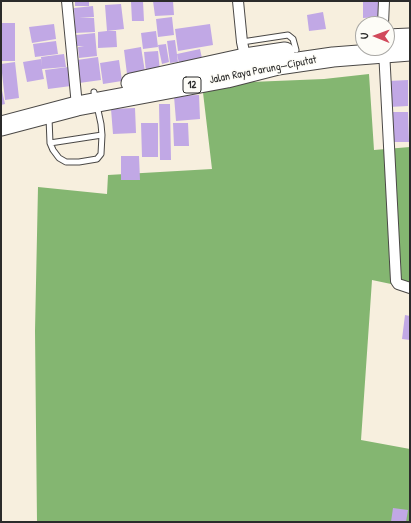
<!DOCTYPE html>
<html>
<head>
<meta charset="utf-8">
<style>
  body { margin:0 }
  #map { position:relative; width:411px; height:523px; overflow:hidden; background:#f7efde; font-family:"Patrick Hand",sans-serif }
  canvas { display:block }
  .frame { position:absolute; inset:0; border:2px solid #2b2b2b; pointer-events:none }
  .north { position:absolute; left:355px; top:16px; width:40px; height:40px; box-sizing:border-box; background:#fdfcf7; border:1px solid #a9a8a5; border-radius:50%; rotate:271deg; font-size:11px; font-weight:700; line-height:16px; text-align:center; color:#2b2b2b }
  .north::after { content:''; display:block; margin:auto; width:14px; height:18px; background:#d1495b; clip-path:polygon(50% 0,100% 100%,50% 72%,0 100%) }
</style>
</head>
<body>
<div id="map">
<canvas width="411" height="523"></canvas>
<div class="frame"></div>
<div class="north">U</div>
</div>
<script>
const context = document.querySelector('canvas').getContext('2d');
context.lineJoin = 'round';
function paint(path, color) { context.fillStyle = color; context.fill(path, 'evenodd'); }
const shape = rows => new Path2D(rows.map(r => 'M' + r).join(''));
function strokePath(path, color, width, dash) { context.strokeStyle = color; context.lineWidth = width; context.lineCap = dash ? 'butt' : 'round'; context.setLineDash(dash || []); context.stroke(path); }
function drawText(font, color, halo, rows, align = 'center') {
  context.font = font + ' "Patrick Hand",sans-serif'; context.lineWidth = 3; context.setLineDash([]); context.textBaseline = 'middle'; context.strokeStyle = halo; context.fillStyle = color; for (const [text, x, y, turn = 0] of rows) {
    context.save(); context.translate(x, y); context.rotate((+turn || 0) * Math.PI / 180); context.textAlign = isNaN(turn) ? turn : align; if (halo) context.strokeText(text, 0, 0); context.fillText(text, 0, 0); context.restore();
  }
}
paint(shape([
  [369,74,374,150,410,147,410,288,372,280,361,440,410,449,410,522,37,522,35,331,38,187,107,194,108,175,212,169,202,84,324,79]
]), '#84b671');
paint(shape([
  [75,1,89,1,89,6,75,6],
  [143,1,144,21,132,21,131,2],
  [153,1,173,1,174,15,155,16],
  [363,1,379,1,379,17,363,18],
  [121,4,124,29,107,31,105,5],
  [93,6,94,17,79,18,94,18,95,32,75,33,74,8],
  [323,12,326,29,309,31,307,15],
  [172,17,174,35,158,37,156,19],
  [1,23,15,23,15,61,1,61],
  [54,24,56,39,32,43,29,27],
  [210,24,213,45,178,51,175,29],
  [107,31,116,31,117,47,98,48,98,32],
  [156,31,158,47,143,49,141,33],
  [95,33,97,56,79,58,78,47,84,46,77,46,76,35],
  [175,40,178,62,170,63,167,41],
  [56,41,58,54,35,57,33,44],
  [166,44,169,62,162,64,158,45],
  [141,47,145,72,127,74,124,50],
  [200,49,203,63,180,68,177,54],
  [158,51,160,71,146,72,144,52],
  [64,54,66,67,42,69,44,79,27,82,23,62,41,59,42,67,41,57],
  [98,57,101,80,79,83,77,60],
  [119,60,122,81,103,84,100,63],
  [15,62,19,98,5,100,1,64],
  [68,67,71,86,48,89,45,70],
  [408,80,408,106,389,107,388,81],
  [1,86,5,104,1,105],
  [199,95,200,119,176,121,174,96],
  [159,104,170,104,171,160,160,160],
  [135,108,136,133,113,134,111,109],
  [389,112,408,112,409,142,390,142],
  [141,123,158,123,158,157,142,157],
  [173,123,188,123,189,146,174,146],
  [121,156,139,156,140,180,121,180],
  [405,315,410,316,410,340,402,339],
  [393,508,408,510,406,522,391,522]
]), '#c1a8e5');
const lane = shape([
  [242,42,288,35,293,39,296,50],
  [49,118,50,143,53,150,59,158,66,162,79,162,97,159,101,154,102,135,101,124,94,92],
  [50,143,102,135]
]);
const street = shape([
  [67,1,77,106],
  [238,1,242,42,246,61],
  [383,24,384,1],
  [384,50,396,281,398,284,410,288]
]);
const highway = shape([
  [387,39,410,38],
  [131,83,245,58,285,52],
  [1,126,77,106,227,78,278,65,333,57,410,51]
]);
strokePath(lane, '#4a4846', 7);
strokePath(street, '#4a4846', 12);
strokePath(highway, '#4a4846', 21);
strokePath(lane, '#fff', 5);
strokePath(street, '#fff', 10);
strokePath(highway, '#fff', 19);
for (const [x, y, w] of [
  [192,85,18]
]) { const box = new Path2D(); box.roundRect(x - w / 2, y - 8, w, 16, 3); context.fillStyle = '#fdfcf7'; context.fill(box); strokePath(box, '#2b2b2b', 1); }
drawText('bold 10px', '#2b2b2b', null, [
  ["12",192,85]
]);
drawText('11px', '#2b2b2b', '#fdfcf7', [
  ["Jalan Raya Parung—Ciputat",263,70,-11]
]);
</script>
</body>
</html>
